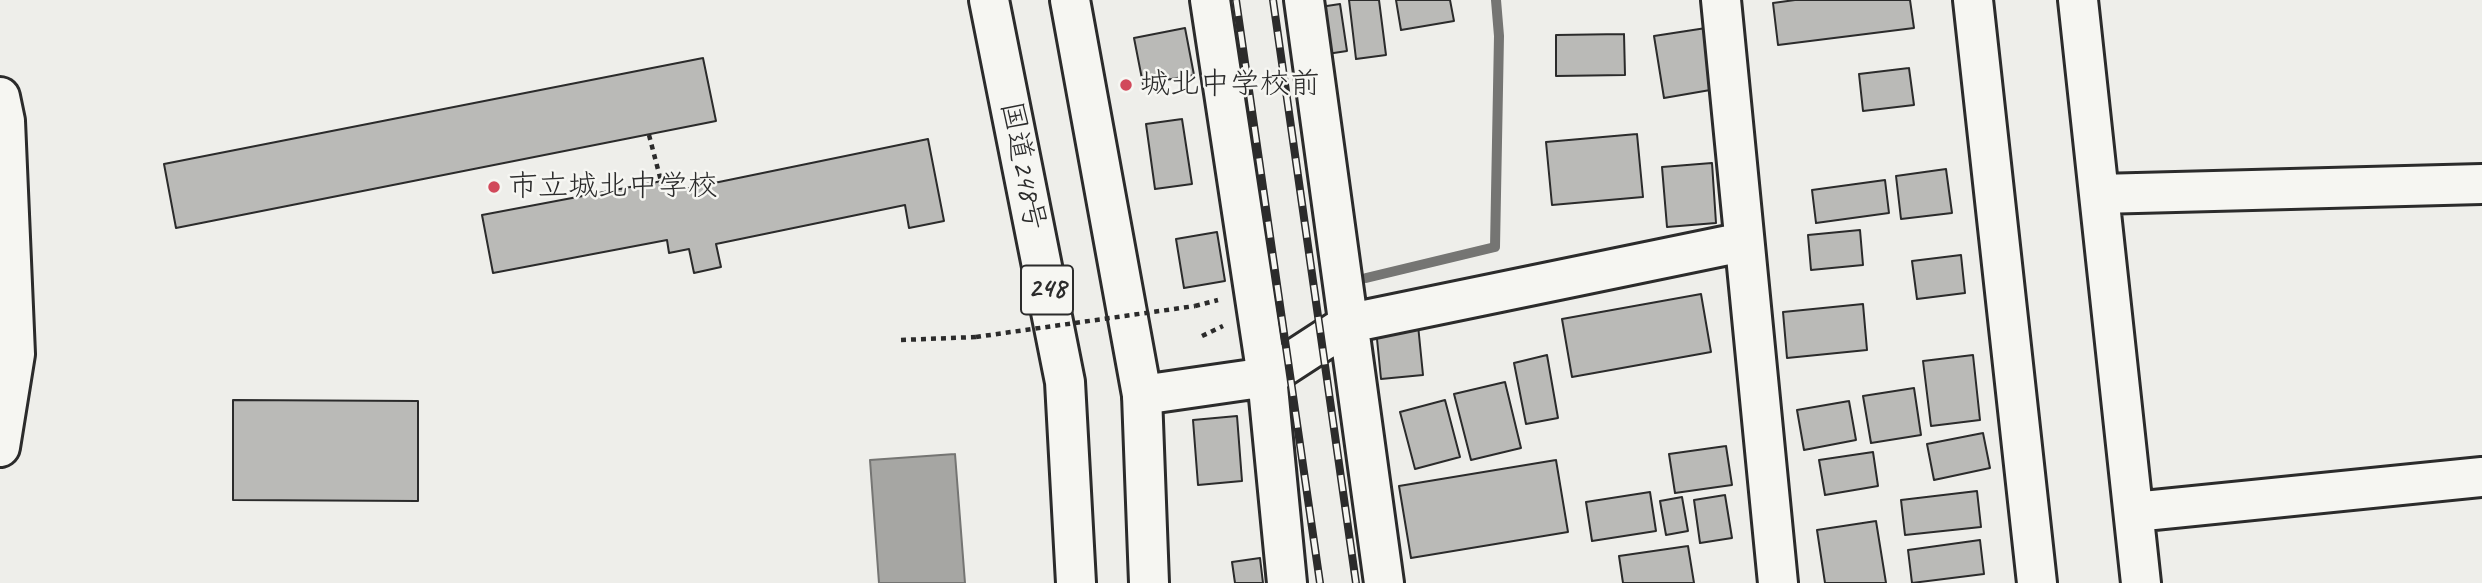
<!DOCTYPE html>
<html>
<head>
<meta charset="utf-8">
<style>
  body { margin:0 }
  canvas { display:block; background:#eeeeea }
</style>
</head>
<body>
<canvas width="2482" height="583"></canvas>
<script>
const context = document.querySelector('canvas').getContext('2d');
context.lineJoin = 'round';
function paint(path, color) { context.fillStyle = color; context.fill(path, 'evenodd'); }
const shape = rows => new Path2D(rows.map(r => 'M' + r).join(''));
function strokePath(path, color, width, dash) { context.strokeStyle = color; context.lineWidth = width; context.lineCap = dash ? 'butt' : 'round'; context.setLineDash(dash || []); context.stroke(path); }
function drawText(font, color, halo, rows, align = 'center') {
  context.font = font + ' Caveat,"Klee One",sans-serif'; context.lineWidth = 5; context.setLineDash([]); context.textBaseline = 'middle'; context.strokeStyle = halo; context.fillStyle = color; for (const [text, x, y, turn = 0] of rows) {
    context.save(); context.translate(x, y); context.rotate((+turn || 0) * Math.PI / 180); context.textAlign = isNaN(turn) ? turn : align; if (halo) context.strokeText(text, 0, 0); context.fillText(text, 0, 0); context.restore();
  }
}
const water = shape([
  [955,454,965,583,879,583,870,460,955,454]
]);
paint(water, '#a6a6a3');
strokePath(water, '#757573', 2);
strokePath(shape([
  [1366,278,1495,247,1499,36,1496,0]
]), '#757573', 10);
const building = shape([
  [1349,0,1379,0,1386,55,1356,59,1349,0],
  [1396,0,1450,0,1454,21,1401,30,1396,0],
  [1795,0,1910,0,1914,28,1778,45,1773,3,1795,0],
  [1340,4,1347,51,1327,54,1320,7,1340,4],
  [1185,28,1194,75,1143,84,1134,38,1185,28],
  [1706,28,1716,89,1664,98,1654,36,1706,28],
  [1624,34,1625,75,1556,76,1556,35,1624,34],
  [703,58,716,121,176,228,164,164,703,58],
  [1909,68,1914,105,1863,111,1859,74,1909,68],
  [1182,119,1192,184,1155,189,1146,124,1182,119],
  [1637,134,1643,197,1552,205,1546,142,1637,134],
  [928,139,944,221,909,228,905,205,716,244,721,267,694,273,689,249,669,253,667,240,493,273,482,215,678,178,680,190,928,139],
  [1712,163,1716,223,1667,227,1662,167,1712,163],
  [1946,169,1952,213,1901,219,1896,176,1946,169],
  [1885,180,1889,213,1816,223,1812,190,1885,180],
  [1860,230,1863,265,1811,270,1808,235,1860,230],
  [1217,232,1225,281,1184,288,1176,239,1217,232],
  [1961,255,1965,293,1917,299,1912,261,1961,255],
  [1701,294,1711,352,1572,377,1562,319,1701,294],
  [1863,304,1867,350,1787,358,1783,312,1863,304],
  [1418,325,1423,375,1381,379,1376,329,1418,325],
  [1547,355,1558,418,1526,424,1514,363,1547,355],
  [1973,355,1980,420,1931,426,1923,361,1973,355],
  [1505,382,1521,448,1471,460,1454,394,1505,382],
  [1914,388,1921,435,1871,443,1863,396,1914,388],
  [233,400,418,401,418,501,233,500,233,400],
  [1445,400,1460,457,1415,469,1400,412,1445,400],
  [1849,401,1856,440,1804,450,1797,410,1849,401],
  [1237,416,1242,481,1198,485,1193,420,1237,416],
  [1983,433,1990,468,1934,480,1927,444,1983,433],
  [1726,446,1732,485,1675,493,1669,454,1726,446],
  [1873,452,1878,486,1825,495,1819,460,1873,452],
  [1556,460,1568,532,1411,558,1399,486,1556,460],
  [1977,491,1981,527,1905,535,1901,500,1977,491],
  [1650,492,1656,531,1592,541,1586,502,1650,492],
  [1725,495,1732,538,1700,543,1694,500,1725,495],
  [1682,497,1688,531,1666,535,1660,501,1682,497],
  [1876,521,1886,583,1825,583,1817,530,1876,521],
  [1980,540,1984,574,1912,583,1908,550,1980,540],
  [1688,546,1694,583,1623,583,1619,556,1688,546],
  [1260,558,1263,583,1235,583,1232,562,1260,558]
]);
paint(building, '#babab7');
strokePath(building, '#2b2b2b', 2);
const minor = shape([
  [1210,0,1267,377,1287,583],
  [1304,0,1384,583],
  [1721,0,1778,583],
  [1973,0,2037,583],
  [2078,0,2141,583],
  [0,97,5,121,15,354,0,447],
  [2099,194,2482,184],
  [1142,395,1267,377,1350,323,1743,242],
  [2134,512,2482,477]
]);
const highway = shape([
  [989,0,1065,382,1076,583],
  [1070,0,1142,395,1149,583]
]);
strokePath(minor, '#2b2b2b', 44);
strokePath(highway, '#2b2b2b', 44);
strokePath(shape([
  [649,135,661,181],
  [1195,306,1218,300],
  [1202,336,1223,326],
  [901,340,976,337]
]), '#2b2b2b', 4.5, [5, 5]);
strokePath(minor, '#f6f6f2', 38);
strokePath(highway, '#f6f6f2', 38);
const rail = shape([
  [1236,0,1320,583],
  [1273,0,1356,583]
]);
strokePath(rail, '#2b2b2b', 8);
strokePath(rail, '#f6f6f2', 5, [16]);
strokePath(shape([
  [976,337,1195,306]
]), '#2b2b2b', 4.5, [5, 5]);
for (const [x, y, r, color] of [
  [1126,85,7,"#d1495b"],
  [494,187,7,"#d1495b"]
]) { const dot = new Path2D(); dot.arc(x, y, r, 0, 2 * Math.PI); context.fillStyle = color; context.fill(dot); strokePath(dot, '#f6f6f2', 2.5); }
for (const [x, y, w] of [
  [1047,290,52]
]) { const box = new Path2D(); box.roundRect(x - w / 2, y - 24.5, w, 49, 5); context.fillStyle = '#f6f6f2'; context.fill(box); strokePath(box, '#2b2b2b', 2); }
drawText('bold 28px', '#2b2b2b', null, [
  ["248",1047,290]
]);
drawText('30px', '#2b2b2b', '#f6f6f2', [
  ["城北中学校前",1140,85],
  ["市立城北中学校",508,187]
], 'left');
drawText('30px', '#2b2b2b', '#f6f6f2', [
  ["国道248号",1022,166,79]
]);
</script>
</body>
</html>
